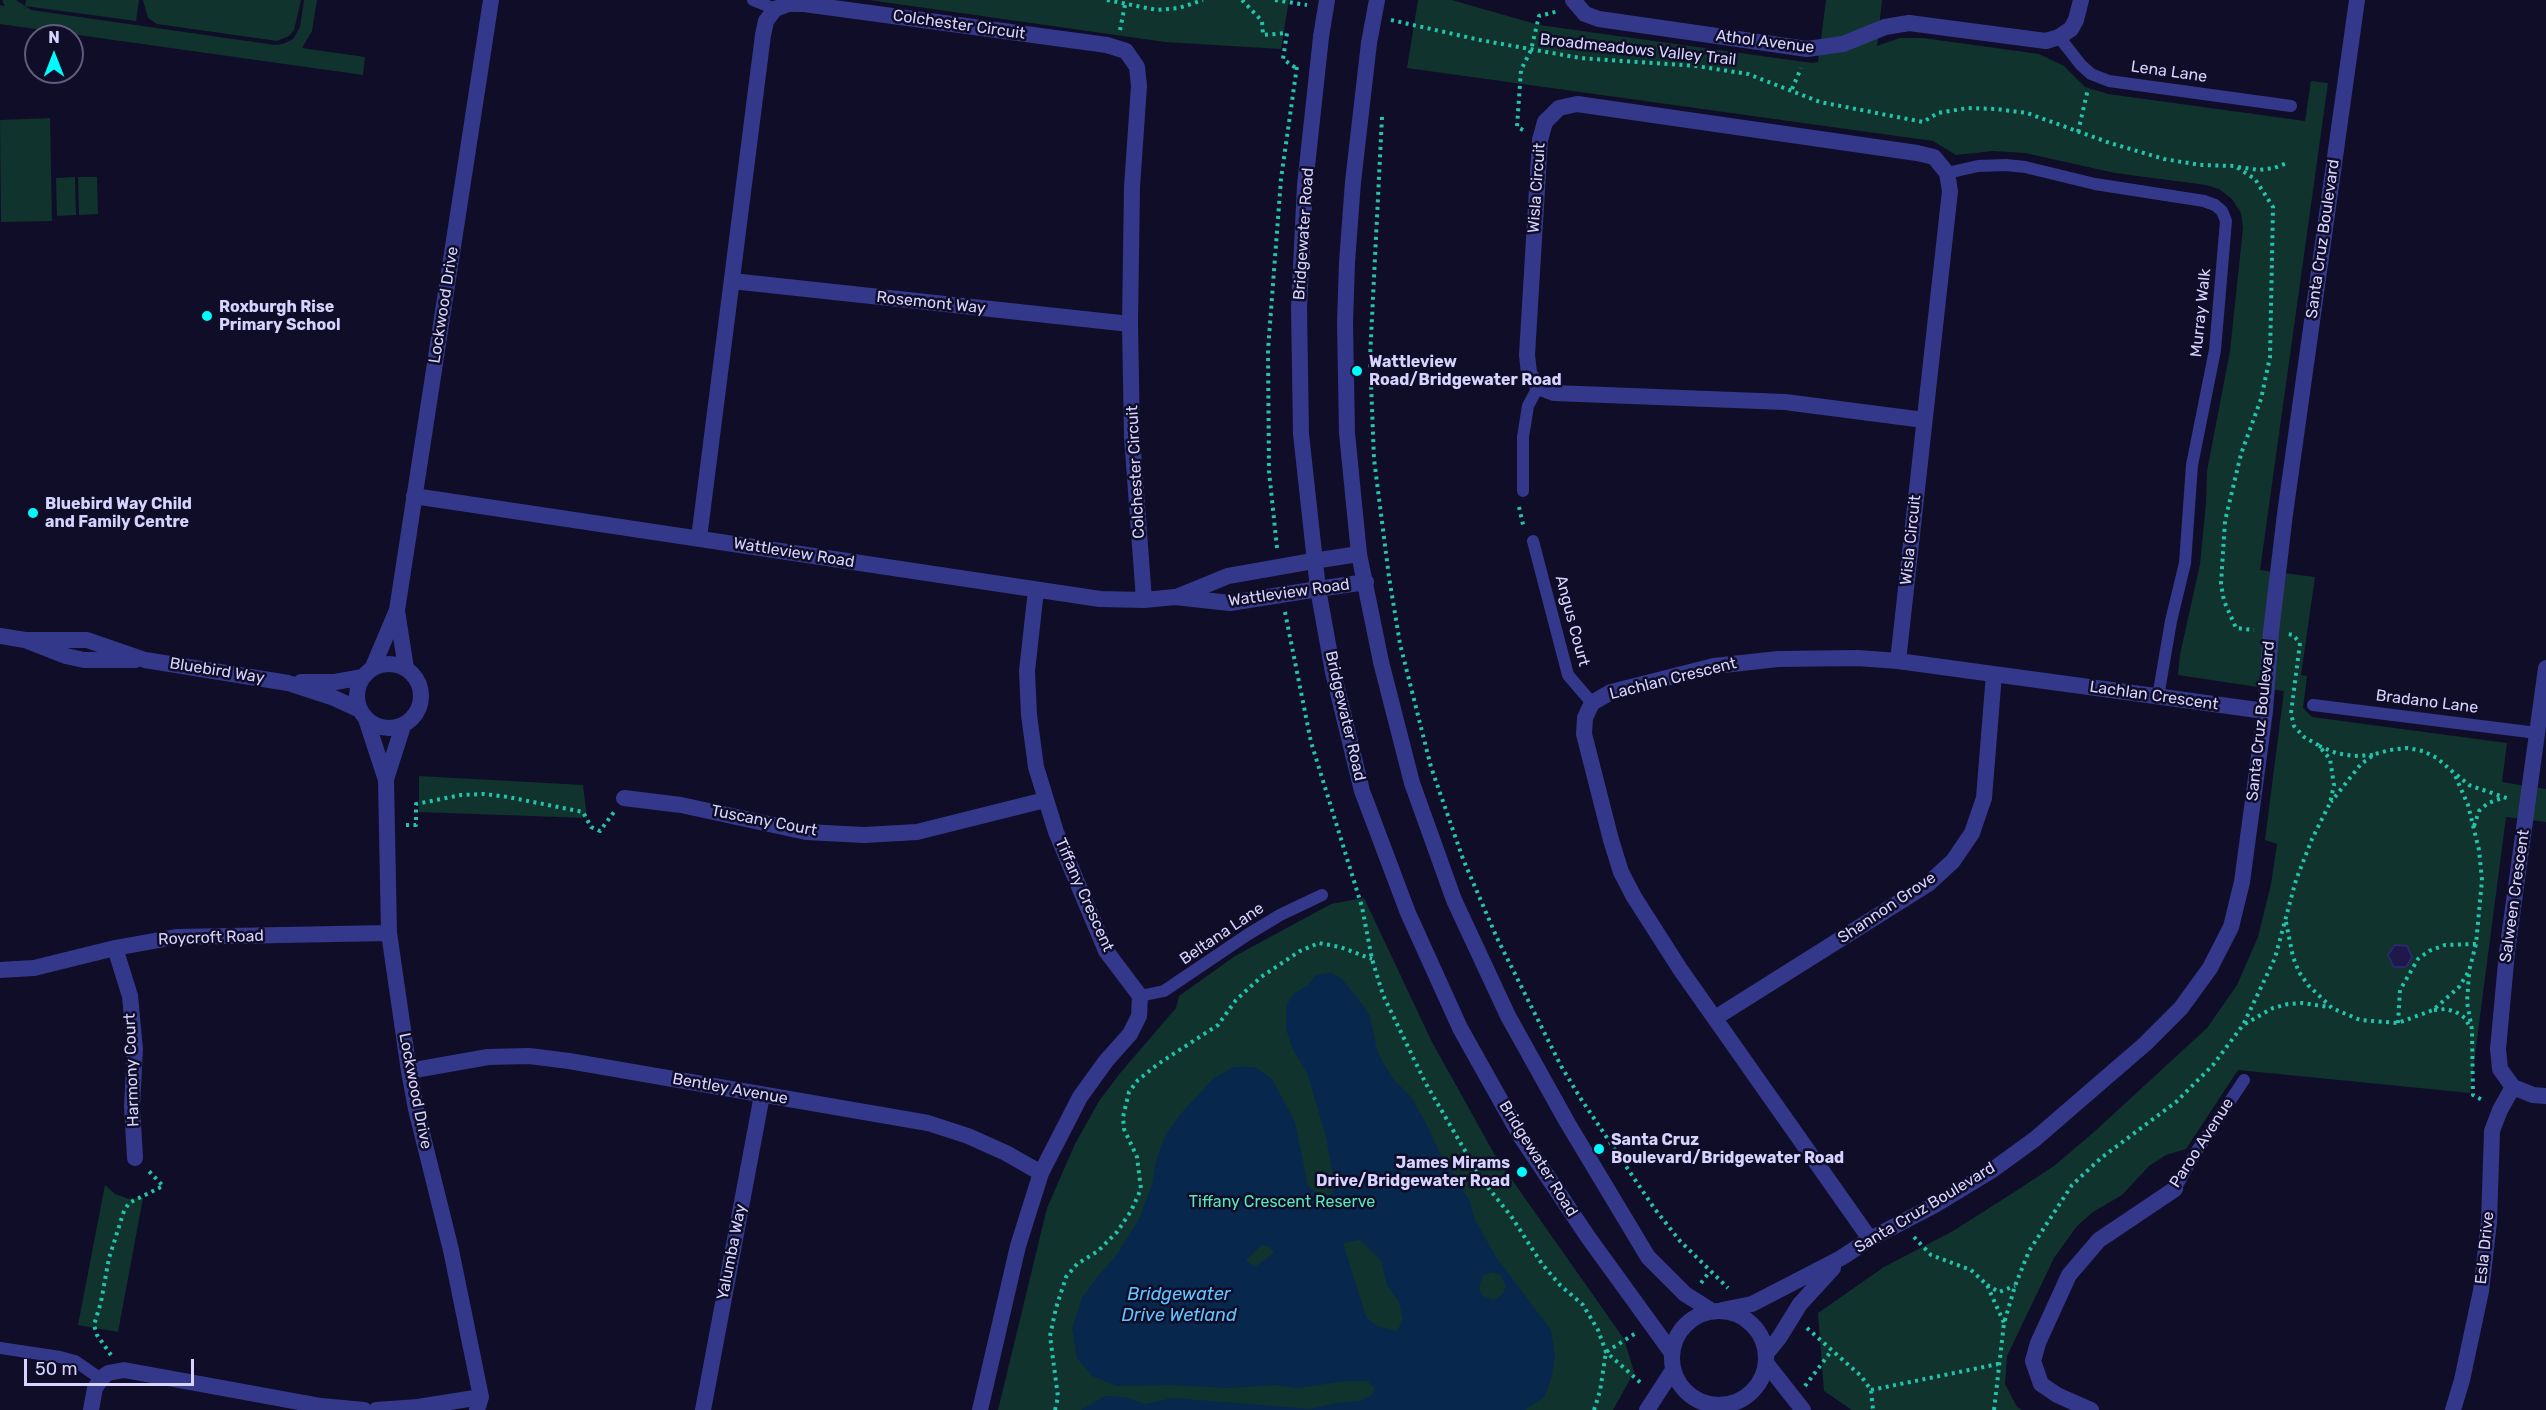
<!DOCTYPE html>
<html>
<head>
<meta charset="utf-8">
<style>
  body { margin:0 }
  #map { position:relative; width:2546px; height:1410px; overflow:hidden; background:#100d28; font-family:Rubik,sans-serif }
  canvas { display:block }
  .north { position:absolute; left:24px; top:24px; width:60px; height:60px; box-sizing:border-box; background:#100d28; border:2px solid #5f5d7e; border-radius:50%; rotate:0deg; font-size:16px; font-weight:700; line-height:24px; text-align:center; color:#d6d4ff }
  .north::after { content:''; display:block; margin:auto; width:21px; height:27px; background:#00fbff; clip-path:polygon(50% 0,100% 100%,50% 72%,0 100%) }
  .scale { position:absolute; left:24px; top:1359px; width:170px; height:27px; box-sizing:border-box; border:3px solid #d6d4ff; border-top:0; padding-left:8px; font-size:18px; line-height:21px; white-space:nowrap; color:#d6d4ff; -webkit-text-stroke:4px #100d28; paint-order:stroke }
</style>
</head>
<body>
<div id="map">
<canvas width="2546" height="1410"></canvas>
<div class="north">N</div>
<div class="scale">50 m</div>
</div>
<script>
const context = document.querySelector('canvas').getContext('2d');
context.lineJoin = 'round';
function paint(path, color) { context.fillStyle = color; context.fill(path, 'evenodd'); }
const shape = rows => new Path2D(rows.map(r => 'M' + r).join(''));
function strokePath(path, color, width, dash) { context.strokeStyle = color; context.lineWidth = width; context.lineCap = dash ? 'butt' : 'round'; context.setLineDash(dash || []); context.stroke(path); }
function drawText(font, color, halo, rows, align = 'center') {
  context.font = font + ' Rubik,sans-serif'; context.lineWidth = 5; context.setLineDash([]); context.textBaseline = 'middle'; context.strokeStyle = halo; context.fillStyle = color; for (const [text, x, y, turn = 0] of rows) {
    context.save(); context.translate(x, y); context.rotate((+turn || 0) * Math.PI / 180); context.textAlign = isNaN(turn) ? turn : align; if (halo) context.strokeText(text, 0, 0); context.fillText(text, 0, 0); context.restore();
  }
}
paint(shape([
  [2,0,16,0,31,10,275,45,283,44,293,39,300,27,304,0,317,0,312,31,302,48,365,57,363,75,0,24,0,5,5,6],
  [26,0,139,0,136,21,25,6],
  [143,0,301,0,294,30,289,36,277,41,157,24,148,18],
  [869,0,1289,0,1281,49,1165,42],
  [1418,0,1452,0,1539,25,1812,63,1818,62,1826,0,1882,0,1877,46,1900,38,1923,38,2039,54,2064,66,2085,87,2108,94,2305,121,2311,81,2328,83,2260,570,2315,577,2301,675,2307,676,2303,708,2312,717,2507,743,2502,782,2546,789,2546,822,2506,817,2470,1093,2238,1070,2186,1149,2166,1155,2149,1166,2122,1195,2093,1212,2077,1226,2054,1258,2007,1356,2005,1384,2017,1407,2022,1410,1852,1410,1824,1391,1818,1313,1884,1267,1953,1231,2005,1198,2054,1166,2094,1132,2207,1028,2237,985,2258,937,2271,884,2277,844,2265,840,2284,691,2178,675,2180,655,2200,564,2206,503,2207,471,2230,351,2243,228,2241,213,2232,199,2219,189,2206,185,2115,173,2025,153,1993,151,1956,155,1933,141,1407,68],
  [50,118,52,221,1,222,0,120],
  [75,177,76,215,57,216,56,178],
  [78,177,97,177,98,214,79,215],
  [419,776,583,785,587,818,419,812],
  [1364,898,1432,1042,1496,1157,1624,1339,1634,1372,1613,1410,998,1410,1047,1208,1075,1144,1099,1101,1121,1072,1176,1008,1179,996,1235,956,1331,904],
  [105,1185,115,1194,129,1199,143,1198,118,1332,78,1325]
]), '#10332e');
paint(shape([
  [1331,973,1342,979,1363,1005,1370,1016,1377,1050,1384,1064,1394,1080,1411,1097,1427,1125,1439,1151,1470,1201,1474,1218,1496,1257,1551,1330,1555,1356,1551,1380,1544,1397,1525,1410,1081,1410,1105,1396,1125,1397,1145,1404,1173,1398,1311,1409,1336,1403,1360,1401,1372,1395,1375,1388,1367,1381,1347,1381,1297,1388,1275,1385,1228,1388,1169,1385,1117,1386,1092,1376,1077,1358,1072,1328,1082,1298,1097,1277,1115,1257,1138,1221,1152,1185,1157,1157,1166,1134,1183,1111,1214,1078,1234,1067,1255,1067,1272,1079,1295,1122,1308,1186,1320,1196,1331,1195,1335,1185,1325,1133,1307,1073,1293,1050,1286,1029,1286,1007,1293,994,1308,985,1316,975],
  [1360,1240,1381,1260,1387,1285,1399,1302,1403,1319,1397,1331,1377,1326,1366,1317,1343,1243],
  [1262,1245,1270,1247,1274,1253,1255,1267,1246,1260],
  [1491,1272,1501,1275,1506,1286,1503,1294,1494,1300,1483,1296,1479,1289,1482,1276]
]), '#07274d');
const building = shape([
  [2395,945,2407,946,2412,957,2406,967,2394,967,2388,955,2395,945]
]);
paint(building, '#1e184b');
strokePath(building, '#312879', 1.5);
strokePath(shape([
  [1107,0,1157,10,1179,8,1203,0],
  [1242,0,1262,21,1263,35,1287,33,1283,59,1296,68],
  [1275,0,1307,5],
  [1391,20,1480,40,1580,58,1696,66,1748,74,1820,102,1923,122,1938,113,1968,108,1996,109,2027,113,2110,143,2164,159,2200,165,2235,166,2255,179,2273,207,2270,357,2261,399,2241,454,2225,521,2221,584,2224,601,2236,628,2254,630],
  [1120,30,1125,5],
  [1792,89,1801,68],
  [1382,117,1370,358,1374,459,1389,577,1400,644,1431,767,1463,859,1497,938,1561,1066,1581,1099,1654,1208,1680,1241,1728,1288],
  [1523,130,1517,127,1521,70,1531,50,1539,16,1559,11],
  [2078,132,2088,89],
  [2238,167,2259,170,2274,168,2287,163],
  [1519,507,1524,529],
  [1277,548,1269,471,1268,350,1281,179,1297,66],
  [1285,612,1311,742,1362,907,1372,959,1383,995,1425,1082,1482,1180,1511,1216,1542,1264,1560,1285,1583,1305,1598,1330,1606,1352,1642,1384],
  [2319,746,2336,753,2354,756,2373,755],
  [2457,775,2469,785,2509,799],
  [406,825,416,825,416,804,461,795,484,794,508,797,583,812,591,827,600,831,614,812],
  [2474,826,2479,811,2488,803,2502,798],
  [2286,922,2293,957,2299,972,2308,985,2332,1008,2360,1020,2398,1023,2433,1010,2459,987,2469,971,2476,944,2482,880,2479,850,2468,805,2454,773,2437,758,2423,751,2407,748,2390,750,2375,754,2361,764,2331,802],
  [2469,974,2467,1002,2472,1030,2473,1095,2484,1101],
  [2434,1010,2446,1009,2456,1012,2465,1018,2470,1027],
  [2398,1023,2400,990,2418,959,2429,951,2445,945,2476,944],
  [2245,1024,2273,1008,2288,1004,2302,1003,2329,1007],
  [1914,1237,1931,1255,1971,1270,1987,1285,2004,1323],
  [1701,1283,1710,1271],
  [1987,1285,1999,1292,2015,1286],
  [1807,1328,1861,1376,1871,1390,1873,1410],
  [111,1355,97,1335,94,1325,101,1302,109,1258,124,1211,129,1203,163,1186,148,1170],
  [1805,1386,1832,1350],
  [1871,1390,1998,1364],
  [1055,1410,1058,1397,1050,1336,1056,1308,1066,1277,1077,1264,1098,1251,1117,1232,1131,1211,1141,1189,1137,1157,1124,1129,1123,1117,1129,1092,1138,1080,1158,1064,1218,1025,1236,1000,1261,977,1300,951,1319,943,1340,947,1372,959],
  [1594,1410,1600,1391,1606,1352,1636,1333],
  [1994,1410,2004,1323,2015,1286,2029,1251,2072,1185,2101,1158,2176,1102,2213,1065,2243,1025,2275,958,2296,880,2312,839,2330,803,2334,785,2330,759,2318,745,2304,737,2294,726,2291,713,2300,643,2293,635,2288,634]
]), '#24c3ac', 4, [3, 4.5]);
strokePath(shape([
  [753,0,775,9],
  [2059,37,2081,65,2091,74,2109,81,2291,106],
  [1947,173,1978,166,2006,165,2025,167,2095,184,2204,201,2215,205,2222,211,2226,221,2215,350,2192,465,2185,563,2171,621,2158,697],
  [1523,491,1523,437,1528,406,1538,387],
  [1533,541,1568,675,1592,703],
  [2313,705,2537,733],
  [1140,996,1164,991,1247,935,1280,915,1322,895],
  [2175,1189,2196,1152,2244,1080],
  [0,1348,60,1357,75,1361,101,1379]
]), '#34388b', 12);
strokePath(shape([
  [1573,0,1585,14,1599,19,1807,49,1843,44,1885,27,1909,23,2046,41,2059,37,2071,29,2076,20,2081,0],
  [732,281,1130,324],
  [414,496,1100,599,1144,600,1175,597,1230,603,1318,589],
  [699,538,763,35,766,21,775,9,788,4,804,4,1107,45,1126,51,1137,67,1139,86,1132,187,1130,324,1132,437,1144,600],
  [1179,596,1228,576,1313,561],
  [397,611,406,668],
  [0,636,25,640,66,656,84,660,135,660],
  [25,640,87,640,145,660,288,683,334,698,360,710],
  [1898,661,1950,191,1947,173,1934,157,1917,153,1577,104,1559,108,1545,122,1540,140,1527,355,1529,373,1538,387,1554,393,1785,402,1924,420],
  '357 696a32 32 0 1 1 64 0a32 32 0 1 1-64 0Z',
  [2546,668,2507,952,2498,1049,2500,1069,2513,1087,2533,1095,2546,1096],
  [372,669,397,610,491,0],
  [301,682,335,682,363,677],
  [366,719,386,780,389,933,409,1071,416,1109,451,1250,481,1397,477,1410],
  [386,779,403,726],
  [624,798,681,805,806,832,864,835,917,832,1045,800],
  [115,948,130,996,135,1049,132,1106,135,1158],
  [0,970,34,968,115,948,176,937,389,933],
  [1715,1018,1928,884,1953,861,1972,833,1984,798,1994,674],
  [409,1071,488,1057,529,1056,569,1061,928,1123,968,1136,1006,1153,1041,1173],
  [1870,1239,1680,969,1634,897,1621,872,1611,840,1584,734,1585,718,1592,703,1611,692,1714,666,1778,659,1858,658,1898,661,2265,711],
  [1722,1310,1752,1304,1841,1258,1870,1239,1935,1205,1991,1171,2035,1139,2145,1044,2181,1008,2210,968,2231,927,2242,882,2265,711,2271,632,2285,514,2357,0],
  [1766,1354,1779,1338,1800,1304,1833,1268],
  [91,1410,95,1388,101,1379,108,1373,124,1370,321,1406,364,1410],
  [376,1410,418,1407,481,1397],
  [703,1410,762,1095],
  [980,1410,1018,1246,1041,1173,1080,1097,1106,1061,1130,1034,1139,1016,1140,996,1106,951,1056,832,1036,767,1029,715,1027,671,1036,590],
  [2091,1410,2057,1395,2041,1384,2033,1361,2038,1343,2069,1275,2099,1240,2175,1189],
  [2453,1410,2462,1380,2481,1291,2489,1222,2492,1131,2500,1110,2513,1087]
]), '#34388b', 16);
strokePath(shape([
  [1321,37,1305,185,1299,307,1301,434,1318,589,1333,672,1362,791,1408,913,1460,1028,1521,1137,1588,1237,1672,1353],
  [1369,43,1353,182,1347,262,1345,323,1347,433,1359,554,1381,662,1412,783,1454,900,1508,1016,1567,1122,1648,1257,1685,1294,1712,1311],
  [1313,561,1359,554],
  [1318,589,1366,582],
  '1672 1358a47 47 0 1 1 94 0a47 47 0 1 1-94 0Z',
  [1766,1363,1803,1410],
  [1647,1410,1673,1370]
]), '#34388b', 16);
strokePath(shape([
  [1321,37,1327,0],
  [1369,43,1377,0]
]), '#34388b', 16);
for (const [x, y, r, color] of [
  [207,316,6,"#00fbff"],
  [1357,371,6,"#00fbff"],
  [33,513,6,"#00fbff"],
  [1599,1149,6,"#00fbff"],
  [1522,1172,6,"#00fbff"]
]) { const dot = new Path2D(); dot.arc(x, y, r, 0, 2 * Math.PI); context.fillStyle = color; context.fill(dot); strokePath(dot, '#100d28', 2); }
drawText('16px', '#d6d4ff', '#100d28', [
  ["Colchester Circuit",959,25,8],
  ["Athol Avenue",1765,42,7],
  ["Broadmeadows Valley Trail",1638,50,6],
  ["Lena Lane",2169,72,8],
  ["Wisla Circuit",1537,188,-86],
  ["Bridgewater Road",1304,234,-86],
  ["Santa Cruz Boulevard",2323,239,-82],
  ["Rosemont Way",931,303,6],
  ["Lockwood Drive",444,305,-81],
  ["Murray Walk",2201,313,-84],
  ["Colchester Circuit",1136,472,-93],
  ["Wisla Circuit",1911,540,-84],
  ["Wattleview Road",794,553,9],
  ["Wattleview Road",1289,593,-8],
  ["Angus Court",1572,621,75],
  ["Bluebird Way",217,671,9],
  ["Lachlan Crescent",1673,679,-14],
  ["Lachlan Crescent",2154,696,8],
  ["Bradano Lane",2427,702,7],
  ["Bridgewater Road",1345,716,77],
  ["Santa Cruz Boulevard",2261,721,-84],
  ["Tuscany Court",764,821,11],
  ["Tiffany Crescent",1084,895,66],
  ["Salween Crescent",2515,896,-82],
  ["Shannon Grove",1887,908,-34],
  ["Beltana Lane",1222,934,-34],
  ["Roycroft Road",211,938,-2],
  ["Harmony Court",132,1070,-92],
  ["Bentley Avenue",730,1089,10],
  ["Lockwood Drive",415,1091,79],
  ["Paroo Avenue",2202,1143,-57],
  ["Bridgewater Road",1538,1159,58],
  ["Santa Cruz Boulevard",1925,1208,-31],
  ["Esla Drive",2485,1248,-84],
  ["Yalumba Way",732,1252,-79]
]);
drawText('bold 16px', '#d6d4ff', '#100d28', [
  ["Roxburgh Rise",219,307],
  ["Primary School",219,325],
  ["Wattleview",1369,362],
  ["Road/Bridgewater Road",1369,380],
  ["Bluebird Way Child",45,504],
  ["and Family Centre",45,522],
  ["Santa Cruz",1611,1140],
  ["Boulevard/Bridgewater Road",1611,1158],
  ["James Mirams",1510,1163,"right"],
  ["Drive/Bridgewater Road",1510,1181,"right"]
], 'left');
drawText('16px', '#55eab8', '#100d28', [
  ["Tiffany Crescent Reserve",1282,1202]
]);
drawText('italic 18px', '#62c4ff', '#100d28', [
  ["Bridgewater",1179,1295],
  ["Drive Wetland",1179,1316]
]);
</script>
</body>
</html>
